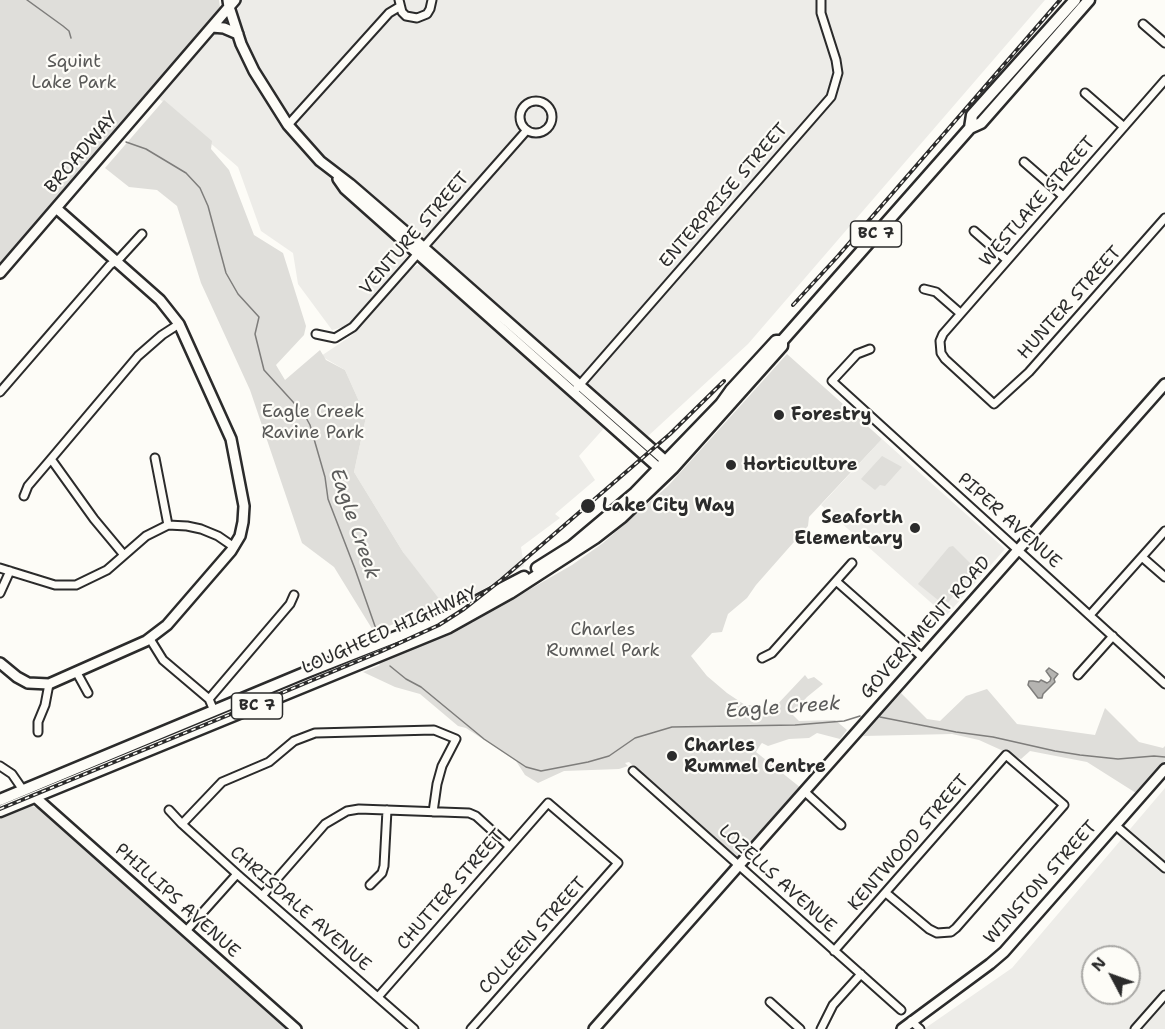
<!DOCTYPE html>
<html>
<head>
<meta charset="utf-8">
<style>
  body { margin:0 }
  #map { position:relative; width:1165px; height:1029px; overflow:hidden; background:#fdfcf7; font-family:"Shantell Sans",sans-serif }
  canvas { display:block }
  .north { position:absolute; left:1081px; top:945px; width:60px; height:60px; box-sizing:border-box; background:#fdfcf7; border:2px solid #a9a8a5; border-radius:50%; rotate:311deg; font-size:16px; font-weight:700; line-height:24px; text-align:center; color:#2b2b2b }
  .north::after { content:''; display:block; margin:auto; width:21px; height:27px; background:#2b2b2b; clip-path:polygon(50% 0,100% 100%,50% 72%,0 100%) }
</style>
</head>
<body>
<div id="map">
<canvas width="1165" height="1029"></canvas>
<div class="north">N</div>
</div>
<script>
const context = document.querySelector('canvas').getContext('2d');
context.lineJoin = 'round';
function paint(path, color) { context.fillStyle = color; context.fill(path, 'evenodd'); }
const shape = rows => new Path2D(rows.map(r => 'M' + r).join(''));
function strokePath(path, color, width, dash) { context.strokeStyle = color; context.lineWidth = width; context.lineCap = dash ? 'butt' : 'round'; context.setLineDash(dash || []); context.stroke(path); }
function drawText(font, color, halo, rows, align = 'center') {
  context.font = font + ' "Shantell Sans",sans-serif'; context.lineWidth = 4.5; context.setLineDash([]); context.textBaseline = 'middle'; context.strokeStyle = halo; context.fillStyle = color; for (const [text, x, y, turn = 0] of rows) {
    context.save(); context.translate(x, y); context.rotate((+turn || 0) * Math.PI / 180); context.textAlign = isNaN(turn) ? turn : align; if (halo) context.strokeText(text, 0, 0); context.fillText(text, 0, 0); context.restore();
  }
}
paint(shape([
  [242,0,1045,0,748,344,647,437,594,394,418,240,403,262,347,326,332,330,298,284,293,253,261,231,238,167,156,96,214,33,219,31,226,33,230,37,244,35,237,10],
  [418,265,426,266,606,426,579,456,595,480,555,514,560,518,521,547,524,566,480,591,443,609,403,552,354,472,366,417,345,370,321,356,351,336,410,269],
  [882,439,1005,549,946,616,821,505],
  [1165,788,1165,1029,924,1029,1012,968],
  [1093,957,1129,957,1129,993,1093,993]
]), '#edece8');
paint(shape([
  [0,0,219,0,220,7,169,71,38,224,26,234,0,267],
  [164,100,212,141,211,149,229,170,254,235,283,253,306,326,304,335,276,365,285,380,320,350,326,360,345,370,366,417,354,472,403,552,443,604,374,632,334,567,302,543,250,390,201,283,177,206,157,190,129,187,105,168],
  [787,354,882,439,809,517,808,526,756,585,747,598,728,614,722,632,712,633,691,656,707,676,727,693,745,705,766,705,773,709,805,675,808,679,814,677,823,684,807,697,792,714,799,721,835,720,847,730,840,739,817,733,809,738,789,739,768,746,762,743,761,744,756,752,801,788,775,817,766,825,739,858,734,858,629,762,625,763,628,766,619,769,564,771,538,783,525,775,516,761,466,728,458,726,420,694,395,687,363,672,380,665,378,663,473,622,572,565,603,543,668,486],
  [882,456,902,467,885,486,880,485,875,490,861,479],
  [953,546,972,565,970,574,947,604,943,604,918,584,949,547],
  [987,689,1017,724,1095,735,1105,708,1139,742,1163,748,1165,746,1165,761,1136,793,1087,762,1030,751,1021,759,979,740,952,734,863,736,901,693,927,719,940,721,966,696],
  [32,806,38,808,288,1029,0,1029,0,819]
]), '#dfdeda');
const water = shape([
  [1049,668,1058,674,1054,679,1055,682,1043,694,1042,698,1038,698,1028,685,1029,681,1033,681,1039,682,1041,680,1047,683,1050,681,1051,678,1046,671,1049,668]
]);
paint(water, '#b5b4b1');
strokePath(water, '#7e7d7b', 1.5);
strokePath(shape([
  [27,0,63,26,69,31,71,38],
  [126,142,146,149,186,173,200,188,208,206,226,273,238,294,259,317,255,334,264,370,304,414,310,425,325,477,328,499,355,569,376,629],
  [390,666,406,679,421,687,484,739,526,767,541,771,588,762,609,756,635,738,672,727,795,725,844,721,860,716],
  [880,717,956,732,993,737,1055,751,1080,755,1118,759,1154,756,1165,757]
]), '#7e7d7b', 1.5);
const street = shape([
  [399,0,402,12,406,16,417,18,427,14,430,9,432,0],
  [1143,24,1165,43],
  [1165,80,943,334,940,341,941,353,945,359,994,404,1029,372,1165,218],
  [1085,93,1124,127],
  '520 117a16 16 0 1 1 32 0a16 16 0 1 1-32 0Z',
  [288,125,389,13,399,7],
  [1024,162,1063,196],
  [974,231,1007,260],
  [924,289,936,292,960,313],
  [316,334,335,338,353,327,527,130],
  [870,349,857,354,832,381,1165,684],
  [577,388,831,97,838,73,836,60,821,13,821,0],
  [0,392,110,265,120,258,142,234],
  [155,458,168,525],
  [24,496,28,486,51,459],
  [124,555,94,519,51,459,138,356,162,335,179,324],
  [1142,557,1165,577],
  [0,568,55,585,76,585,107,570,146,536,168,525,187,526,201,529,218,536,234,547],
  [836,581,922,657],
  [0,593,10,571],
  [1090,615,1165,531],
  [150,639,163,660,209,699,214,711],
  [762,658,772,653,852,563],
  [77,673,88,693],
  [1078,675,1113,636],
  [209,699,290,604,294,595],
  [38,732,38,722,45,705,49,684],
  [0,766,12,774,23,790],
  [633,771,901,1010],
  [804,791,841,825],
  [169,810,182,824,237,874,414,1029],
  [182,824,222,782,269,762,294,741,315,733,434,730,456,739,442,766,437,784,433,812],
  [1115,825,1165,868],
  [370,885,382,873,384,866,387,810],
  [262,896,325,824,347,811,359,809,469,813,476,816,509,846],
  [186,931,237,874],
  [834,951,1006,755,1064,805,956,928,951,932,937,933,929,929,886,893],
  [378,997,548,803,618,863,471,1029],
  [770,1002,800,1029],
  [911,1021,920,1029],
  [821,1029,833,1005,861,974],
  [1135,1029,1165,995]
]);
const secondary = shape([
  [228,0,229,7,241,44,254,71,288,125,320,161,350,184,423,247,669,464],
  [212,27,224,28,238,34],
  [338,179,345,189,662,471],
  [0,273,235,0],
  [0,663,17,677,28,683,49,684,146,641,167,625,231,551,240,536,243,522,244,506,231,439,179,324,160,300,56,208],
  [35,797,296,1029],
  [594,1029,1165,384],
  [902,1029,990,964,1004,952,1165,769]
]);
const primary = shape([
  [970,128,972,115,1075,0],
  [537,568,572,546,635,493,721,404,731,390,776,341,782,341],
  [0,800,307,672,449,616,524,577],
  [0,811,449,627,510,593,595,538,622,517,673,468,782,346,782,341,970,128,981,123,1089,0]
]);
strokePath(street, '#2b2b2b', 11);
strokePath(secondary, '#2b2b2b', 14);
strokePath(primary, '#2b2b2b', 15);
strokePath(street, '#fdfcf7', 7);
strokePath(secondary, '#fdfcf7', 9);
strokePath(primary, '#fdfcf7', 10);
const rail = shape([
  [793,305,838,256,1060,0],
  [0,809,265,700,382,651,439,625,464,609,501,580,670,434,724,381]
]);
strokePath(rail, '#2b2b2b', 4);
strokePath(rail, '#fdfcf7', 1.5, [4.5]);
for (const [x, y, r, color] of [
  [779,415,6,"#2b2b2b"],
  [731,465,6,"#2b2b2b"],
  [588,506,8,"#2b2b2b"],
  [915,528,6,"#2b2b2b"],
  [672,756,6,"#2b2b2b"]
]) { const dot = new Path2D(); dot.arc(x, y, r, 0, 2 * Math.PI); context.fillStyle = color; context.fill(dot); strokePath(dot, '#fdfcf7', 2); }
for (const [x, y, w] of [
  [876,234,51],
  [257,706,51]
]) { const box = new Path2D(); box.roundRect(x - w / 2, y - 13, w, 26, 4.5); context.fillStyle = '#fdfcf7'; context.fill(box); strokePath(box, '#2b2b2b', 1.5); }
drawText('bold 16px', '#2b2b2b', null, [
  ["BC 7",876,234],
  ["BC 7",257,706]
]);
drawText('18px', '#585857', '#fdfcf7', [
  ["Squint",74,62],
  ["Lake Park",74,83],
  ["Eagle Creek",313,412],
  ["Ravine Park",313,433],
  ["Charles",603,630],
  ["Rummel Park",603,651]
]);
drawText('18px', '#2b2b2b', '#fdfcf7', [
  ["BROADWAY",82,153,-49],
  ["ENTERPRISE STREET",724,196,-49],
  ["WESTLAKE STREET",1038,202,-49],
  ["VENTURE STREET",415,234,-49],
  ["HUNTER STREET",1070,303,-48],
  ["PIPER AVENUE",1009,521,42],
  ["GOVERNMENT ROAD",926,628,-48],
  ["LOUGHEED HIGHWAY",390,631,-24],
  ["KENTWOOD STREET",909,843,-49],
  ["LOZELLS AVENUE",777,879,42],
  ["WINSTON STREET",1041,883,-48],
  ["CHUTTER STREET",451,890,-49],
  ["PHILLIPS AVENUE",177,901,42],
  ["CHRISDALE AVENUE",300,909,41],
  ["COLLEEN STREET",533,936,-48]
]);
drawText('bold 18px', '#2b2b2b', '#fdfcf7', [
  ["Forestry",791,415],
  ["Horticulture",743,465],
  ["Lake City Way",602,506],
  ["Seaforth",903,518,"right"],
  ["Elementary",903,539,"right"],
  ["Charles",684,746],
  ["Rummel Centre",684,767]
], 'left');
drawText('italic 20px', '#5b5b5a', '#fdfcf7', [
  ["Eagle Creek",354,524,71],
  ["Eagle Creek",783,708,-4]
]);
</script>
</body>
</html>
